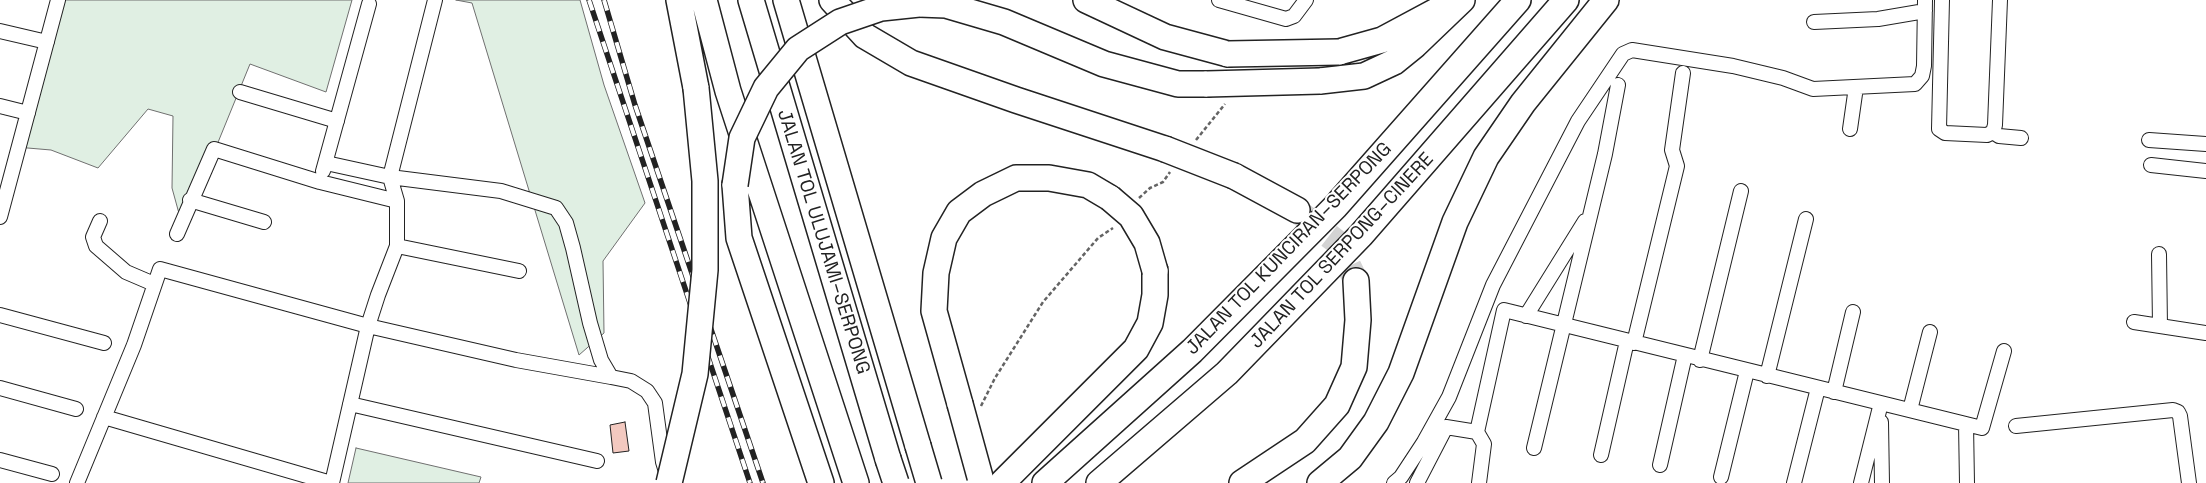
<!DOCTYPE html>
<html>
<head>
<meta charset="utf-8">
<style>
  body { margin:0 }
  canvas { display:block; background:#fff }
</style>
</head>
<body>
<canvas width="2206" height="483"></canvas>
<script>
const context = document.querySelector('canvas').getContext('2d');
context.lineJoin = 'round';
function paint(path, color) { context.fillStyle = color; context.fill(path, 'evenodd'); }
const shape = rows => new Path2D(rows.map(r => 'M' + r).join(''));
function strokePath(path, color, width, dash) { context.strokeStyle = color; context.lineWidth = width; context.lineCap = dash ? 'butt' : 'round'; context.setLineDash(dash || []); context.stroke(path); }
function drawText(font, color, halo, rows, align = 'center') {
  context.font = font + ' "Space Grotesk",sans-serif'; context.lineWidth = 4; context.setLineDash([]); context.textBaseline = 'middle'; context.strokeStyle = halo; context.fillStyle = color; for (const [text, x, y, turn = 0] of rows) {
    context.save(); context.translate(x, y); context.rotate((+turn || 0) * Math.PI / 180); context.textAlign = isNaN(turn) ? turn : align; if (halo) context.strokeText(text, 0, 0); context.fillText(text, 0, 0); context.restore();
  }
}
const green = shape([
  [65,0,352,0,326,92,250,64,183,228,172,188,173,116,148,109,98,168,51,150,16,147,65,0],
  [456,0,580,0,604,85,645,203,603,261,604,333,579,355,472,3,456,0],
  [356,448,481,477,479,483,348,483,356,448]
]);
paint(green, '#e0efe3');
strokePath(green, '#6f6f6f', 1);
const building = shape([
  [625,422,629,451,613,453,610,425,625,422]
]);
paint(building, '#f3c9c0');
strokePath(building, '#222', 1);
strokePath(shape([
  [1300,213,1337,242,1356,281]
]), '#d3d3d3', 25, [25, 12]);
const minor = shape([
  [1219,0,1286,19,1294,16,1306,0],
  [1942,0,1939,129,1945,133,1987,135,1993,132,1995,125,2000,0],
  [1814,22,1878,19,1925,11],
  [0,31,47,42],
  [240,92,337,121],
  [0,106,28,113],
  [1850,129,1856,87],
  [1993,132,1999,136,2021,138],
  [2149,140,2206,144],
  [326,163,390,177,501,191,556,208,566,223,573,248,590,323,601,360,611,377,631,381,647,391,655,403,663,462,667,475],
  [2151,165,2206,171],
  [323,171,369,4],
  [190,200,264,222],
  [0,217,58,0],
  [100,221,93,237,96,246,126,272,154,284],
  [177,234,214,149,320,182,397,201],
  [397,246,519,271],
  [2159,254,2160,326],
  [0,315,104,343],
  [1526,316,1585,221],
  [2134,322,2206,333],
  [1634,343,1677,166,1672,150,1683,73],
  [1700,360,1741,191],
  [1767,376,1806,219],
  [0,388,76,409],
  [1834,392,1853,312],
  [350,404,597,461],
  [1910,410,1930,332],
  [104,417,331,483],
  [1881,422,1882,483],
  [1966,424,1967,483],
  [2016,426,2173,410,2178,412,2180,416,2189,483],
  [1534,448,1605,154,1618,85],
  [1601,455,1627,341],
  [0,460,52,474],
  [1660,465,1685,355],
  [1721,477,1747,371],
  [77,483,134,345,160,269,368,326,378,295,397,246,397,201,390,177,435,0],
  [332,483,368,326,516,360,611,377],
  [1394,483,1401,477,1424,442,1449,397,1493,285,1578,121,1623,54,1632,50,1733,66,1783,78,1813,89,1915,84,1922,76,1924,66,1925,0],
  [1417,483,1446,427,1477,432],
  [1479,483,1484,444,1477,432,1504,310,1982,428,2004,351],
  [1794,483,1818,388],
  [1861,483,1881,403]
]);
const motorway = shape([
  [679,0,696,88],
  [704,0,728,91,856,483],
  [751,0,888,459],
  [786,0,918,446],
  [832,0,865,36,911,63,1016,100,1165,149],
  [1086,0,1165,37,1228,54],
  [919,4,946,5,1004,22,1104,64,1178,84,1207,84],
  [1339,52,1382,40,1440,9],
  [1320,81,1364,76,1394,62,1415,45,1462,0],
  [1234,176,1297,210],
  [735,185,739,238,821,483],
  [960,404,934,311,936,273,944,238,959,212,983,194,1016,178,1049,178,1088,185,1110,198],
  [1002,483,1136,349,1150,323,1155,295,1155,271],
  [1045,483,1192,351,1335,207,1518,0],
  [1099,483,1227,373,1361,235,1566,0],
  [1242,483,1305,441,1337,405,1354,367,1358,320,1356,281],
  [1320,483,1350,458,1376,422,1401,373,1455,222,1486,157,1523,103,1606,0]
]);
strokePath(minor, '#222', 16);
strokePath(motorway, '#222', 28);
strokePath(shape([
  [1196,140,1225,104],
  [1139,198,1150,188,1163,182,1170,172],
  [981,406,995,378,1043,302,1098,238,1113,228]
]), '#646464', 2.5, [4, 2.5]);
strokePath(minor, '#fff', 14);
strokePath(motorway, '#fff', 25);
const rail = shape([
  [589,0,750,483],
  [604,0,635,105,763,483]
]);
strokePath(rail, '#222', 5.5);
strokePath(rail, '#fff', 4, [11]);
const motorwayBridge = shape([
  [1228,54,1339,52],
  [1207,84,1320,81],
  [1165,149,1234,176],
  [735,185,742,138,766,88,798,49,840,22,881,8,919,4],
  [1110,198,1131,216,1147,243,1155,271],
  [960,404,980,477],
  [918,446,929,483],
  [888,459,896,483],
  [669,483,695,374,705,270,705,181,696,88]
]);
strokePath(motorwayBridge, '#222', 28, []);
strokePath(motorwayBridge, '#fff', 25);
drawText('19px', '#222', '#fff', [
  ["JALAN TOL ULUJAMI–SERPONG",823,242,73],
  ["JALAN TOL KUNCIRAN–SERPONG",1289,249,-46],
  ["JALAN TOL SERPONG–CINERE",1342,251,-47]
]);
</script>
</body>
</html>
